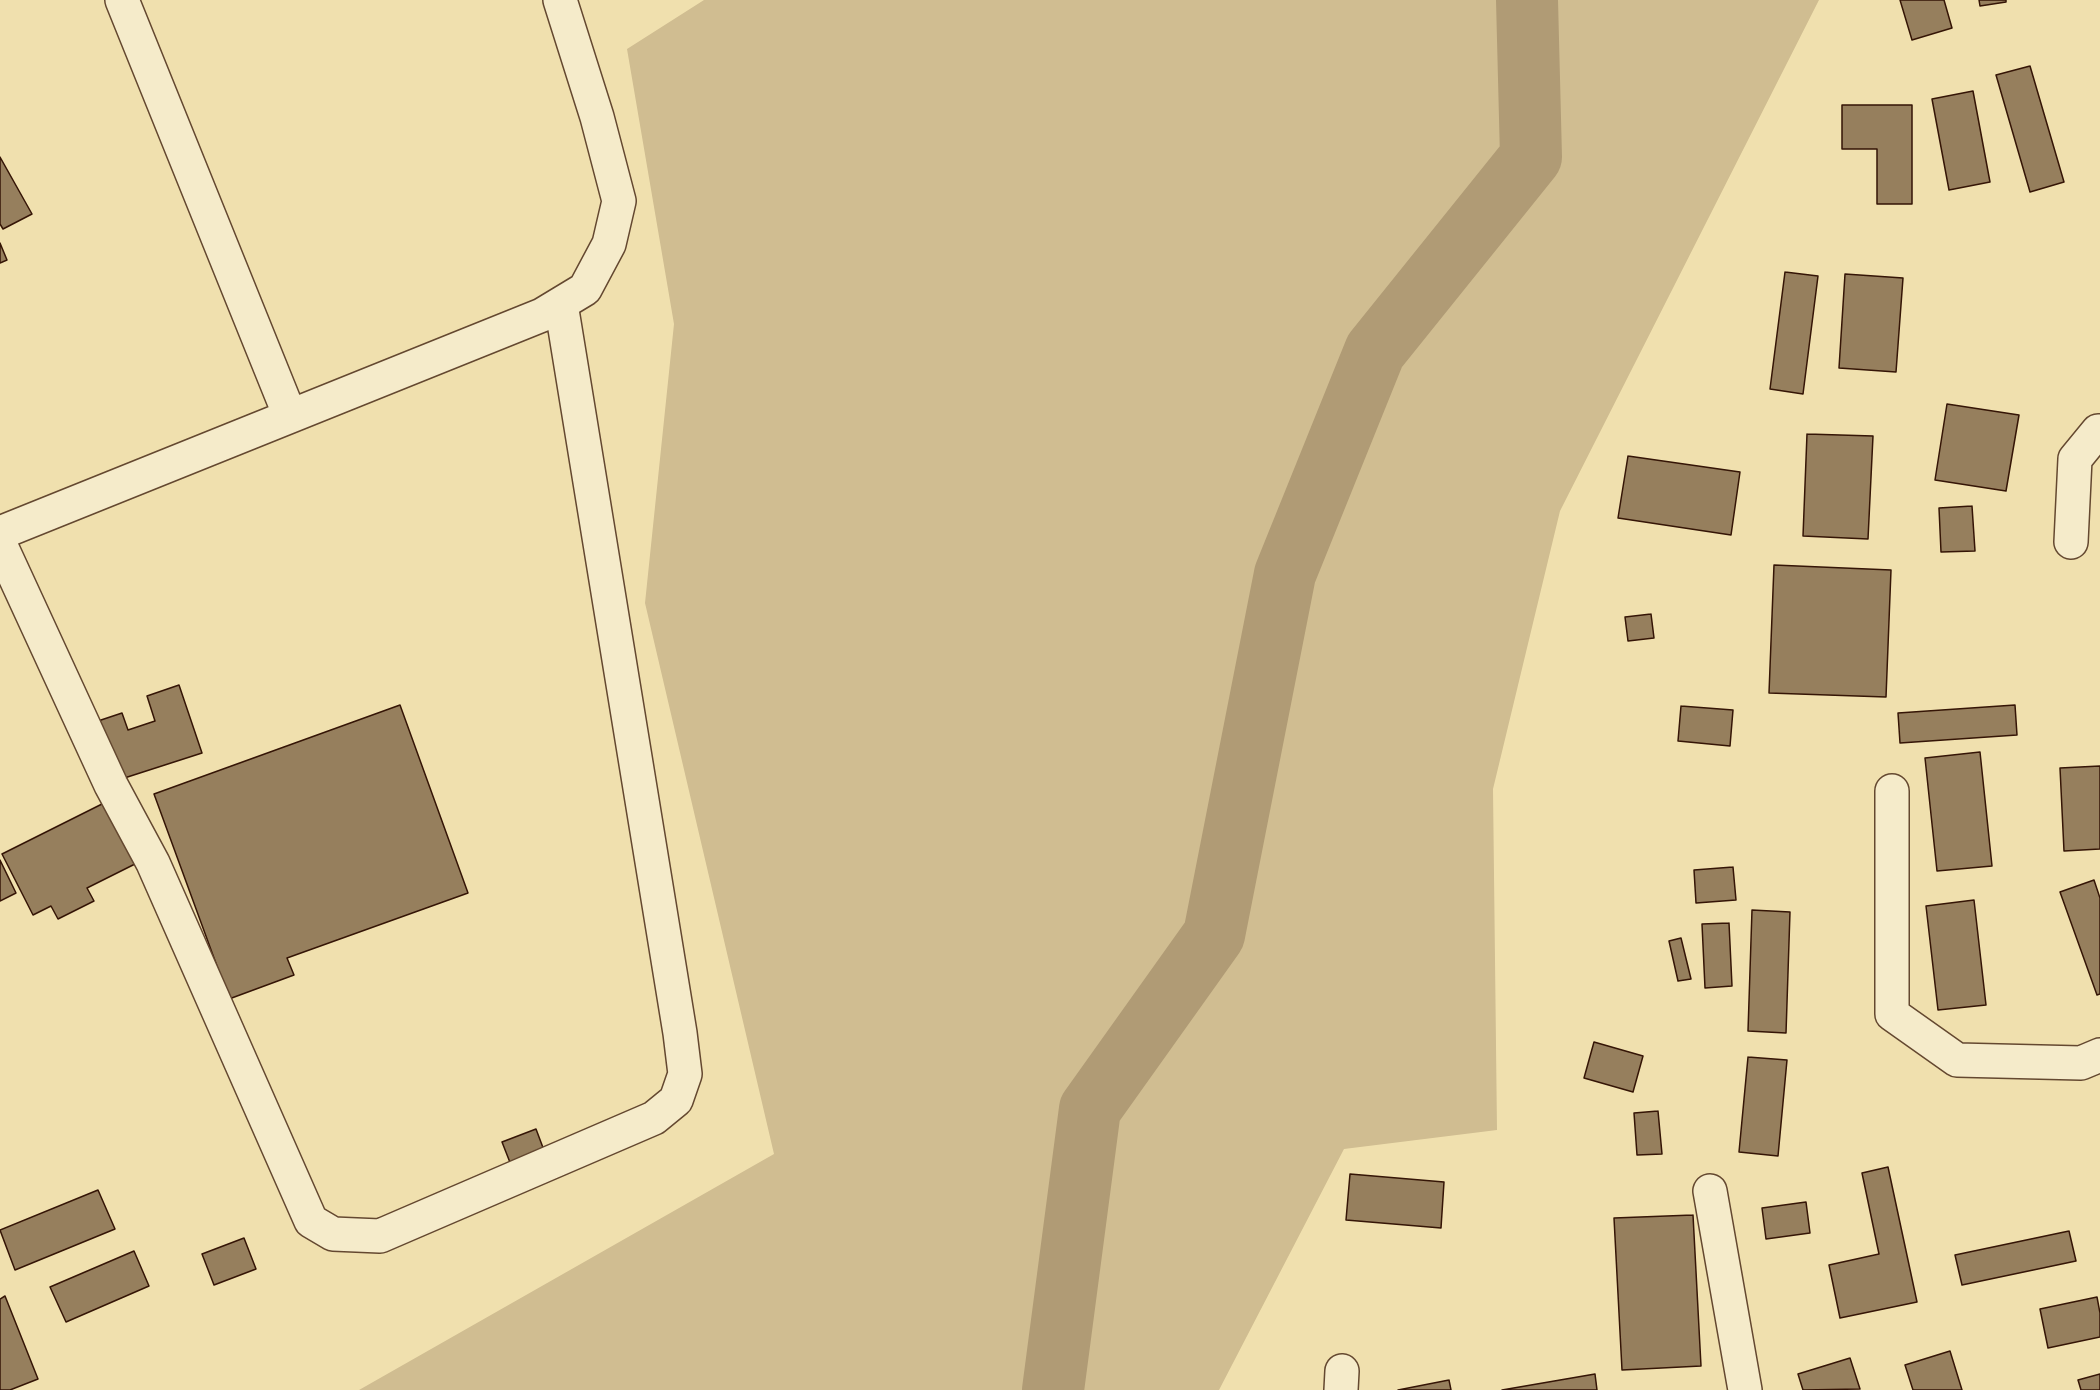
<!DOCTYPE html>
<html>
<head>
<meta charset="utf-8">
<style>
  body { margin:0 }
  canvas { display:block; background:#f0e0ae }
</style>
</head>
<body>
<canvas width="2100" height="1390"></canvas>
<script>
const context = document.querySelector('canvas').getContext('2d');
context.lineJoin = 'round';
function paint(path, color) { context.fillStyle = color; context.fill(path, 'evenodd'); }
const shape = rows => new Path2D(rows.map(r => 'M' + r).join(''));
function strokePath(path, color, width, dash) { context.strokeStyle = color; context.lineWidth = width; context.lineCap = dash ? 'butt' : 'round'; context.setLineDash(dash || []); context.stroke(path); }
paint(shape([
  [704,0,1819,0,1560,511,1493,789,1497,1130,1344,1149,1219,1390,359,1390,774,1154,645,603,674,324,627,49]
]), '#d0bd91');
strokePath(shape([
  [1053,1390,1090,1109,1214,935,1285,574,1375,351,1531,157,1527,0]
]), '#b09b75', 62);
const building = shape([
  [1900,0,1944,0,1952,28,1912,40,1900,0],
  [1979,0,2006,0,2006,2,1980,6,1979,0],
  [2030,66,2064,182,2030,192,1996,75,2030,66],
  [1973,91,1990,182,1949,190,1932,99,1973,91],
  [1842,105,1912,105,1912,204,1877,204,1877,149,1842,149,1842,105],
  [0,157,32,214,3,229,0,224,0,157],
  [0,243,7,260,0,263,0,243],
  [1785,272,1818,276,1803,394,1770,389,1785,272],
  [1845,274,1903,278,1896,372,1839,368,1845,274],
  [1947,404,2019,415,2006,491,1935,480,1947,404],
  [1807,434,1873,436,1868,539,1803,536,1807,434],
  [1628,456,1740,472,1731,535,1618,518,1628,456],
  [1972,506,1975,551,1941,552,1939,508,1972,506],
  [1774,565,1891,570,1886,697,1769,693,1774,565],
  [1651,614,1654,638,1628,641,1625,617,1651,614],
  [179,685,202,753,112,782,92,723,122,713,128,730,155,721,147,696,179,685],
  [400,705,468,893,287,958,294,975,229,999,154,794,400,705],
  [2015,705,2017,735,1900,743,1898,713,2015,705],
  [1681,706,1733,710,1730,746,1678,741,1681,706],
  [1980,752,1992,866,1937,871,1925,758,1980,752],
  [2100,766,2100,849,2064,851,2060,768,2100,766],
  [106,802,137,863,87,888,94,901,58,919,51,906,33,915,2,854,106,802],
  [0,860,16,893,0,901,0,860],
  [1733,867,1736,900,1696,903,1694,870,1733,867],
  [2094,880,2100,898,2100,994,2097,995,2060,892,2094,880],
  [1974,900,1986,1005,1938,1010,1926,906,1974,900],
  [1752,910,1790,912,1786,1033,1748,1031,1752,910],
  [1729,923,1732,986,1705,988,1702,924,1729,923],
  [1681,938,1691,979,1678,981,1669,941,1681,938],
  [1594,1042,1643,1056,1633,1092,1584,1078,1594,1042],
  [1748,1057,1787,1060,1778,1156,1739,1152,1748,1057],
  [1658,1111,1662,1154,1637,1155,1634,1113,1658,1111],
  [536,1129,545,1153,511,1165,502,1142,536,1129],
  [1888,1167,1917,1302,1840,1318,1829,1265,1879,1254,1862,1173,1888,1167],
  [1350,1174,1444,1182,1441,1228,1346,1220,1350,1174],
  [98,1190,115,1229,15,1270,0,1230,98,1190],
  [1806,1202,1810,1233,1766,1239,1762,1208,1806,1202],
  [1693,1215,1701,1366,1622,1370,1614,1218,1693,1215],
  [2069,1231,2076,1261,1962,1285,1955,1255,2069,1231],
  [244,1238,256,1269,214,1285,202,1254,244,1238],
  [134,1251,149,1286,66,1322,50,1287,134,1251],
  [5,1296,38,1379,10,1390,0,1390,0,1299,5,1296],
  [2097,1297,2100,1313,2100,1337,2048,1348,2040,1309,2097,1297],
  [1950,1351,1962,1390,1913,1390,1905,1365,1950,1351],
  [1850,1358,1860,1389,1803,1390,1798,1374,1850,1358],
  [1595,1374,1597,1390,1502,1390,1595,1374],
  [2100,1374,2100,1390,2081,1390,2078,1380,2100,1374],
  [1449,1380,1451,1390,1398,1390,1449,1380]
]);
paint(building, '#967f5d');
strokePath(building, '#351506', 1.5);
const minor = shape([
  [122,0,290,416],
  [0,533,542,315,585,289,609,244,619,201,597,117,560,0],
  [2071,542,2075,459,2098,431,2100,431],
  [0,544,111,785,153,863,311,1221,333,1234,380,1236,654,1118,676,1100,685,1074,680,1033,561,304],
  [1892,791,1892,1014,1957,1060,2081,1063,2100,1055],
  [1710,1191,1745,1390],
  [1341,1390,1342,1371]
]);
strokePath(minor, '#644830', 36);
strokePath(minor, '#f5ebca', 33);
</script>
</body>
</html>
